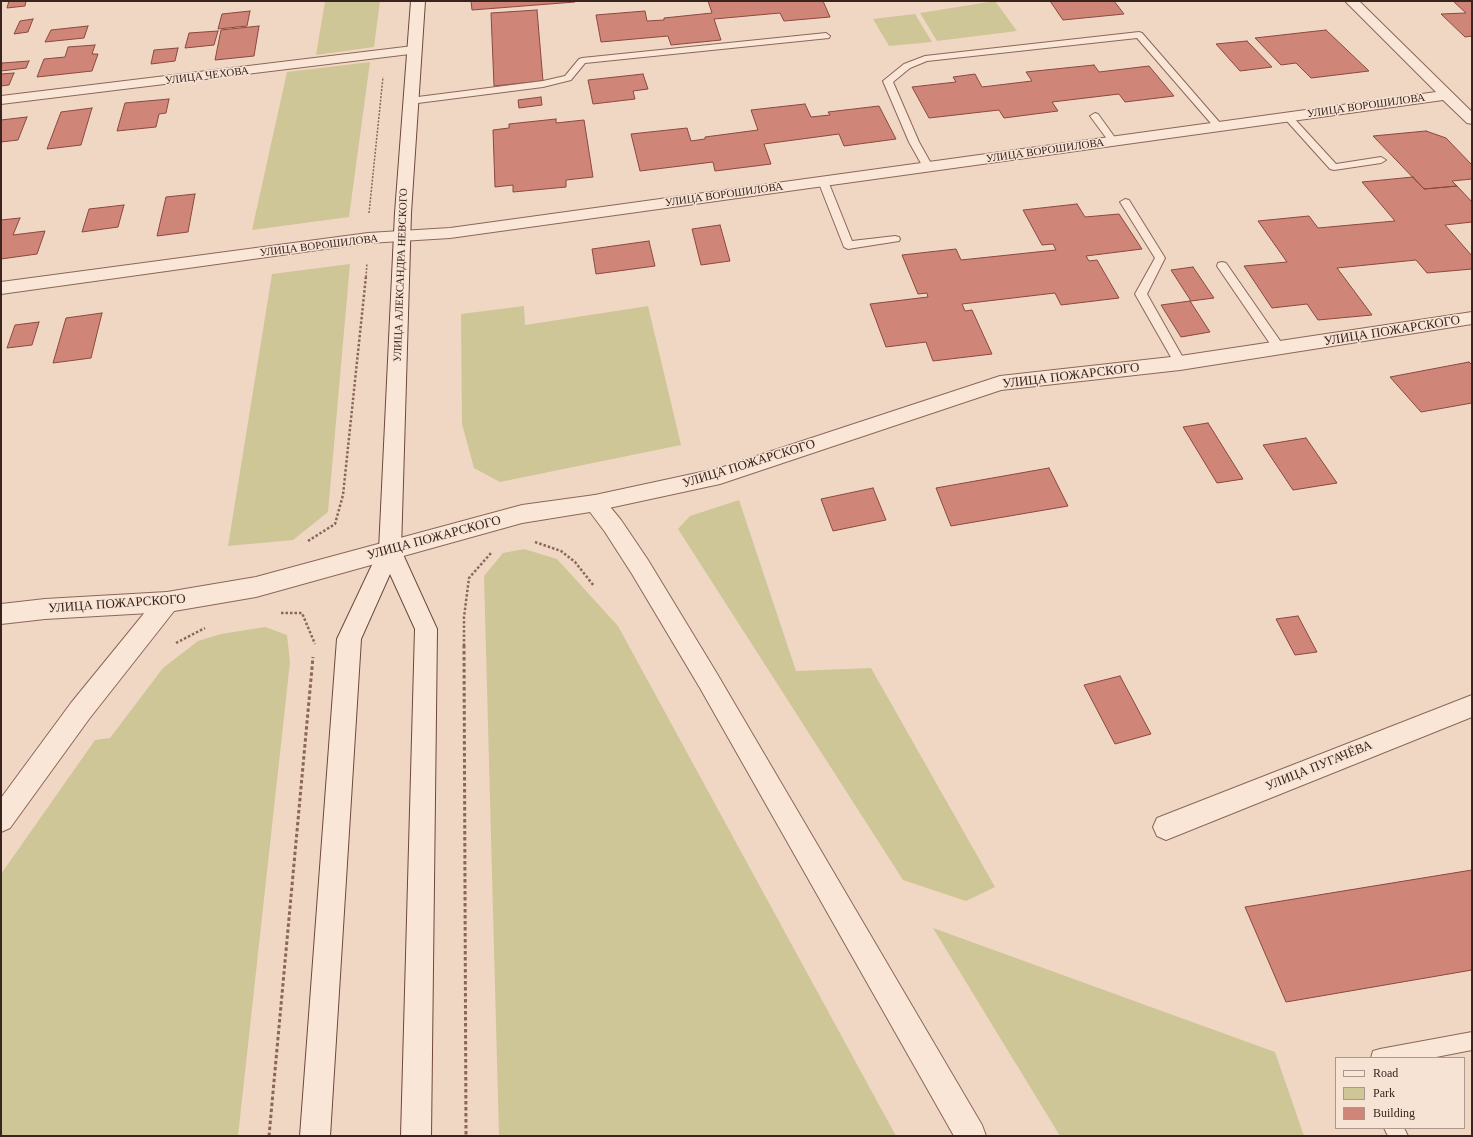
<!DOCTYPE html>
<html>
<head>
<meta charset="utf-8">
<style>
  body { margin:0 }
  #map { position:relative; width:1473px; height:1137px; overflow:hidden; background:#f0d7c4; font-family:Georgia,serif }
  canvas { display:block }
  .frame { position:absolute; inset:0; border:2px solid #3a241e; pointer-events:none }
  .legend { position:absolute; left:1335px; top:1057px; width:130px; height:72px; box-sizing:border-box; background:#f7e3d4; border:1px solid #ab978b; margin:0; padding:5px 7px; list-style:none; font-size:12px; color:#3a241e }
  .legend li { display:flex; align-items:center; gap:8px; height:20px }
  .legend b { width:20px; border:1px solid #ab978b }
</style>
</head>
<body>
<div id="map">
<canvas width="1473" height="1137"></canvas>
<div class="frame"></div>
<ul class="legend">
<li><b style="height:5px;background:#fae6d7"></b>Road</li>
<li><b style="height:11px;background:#cec697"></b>Park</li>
<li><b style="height:11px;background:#cf8578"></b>Building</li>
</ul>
</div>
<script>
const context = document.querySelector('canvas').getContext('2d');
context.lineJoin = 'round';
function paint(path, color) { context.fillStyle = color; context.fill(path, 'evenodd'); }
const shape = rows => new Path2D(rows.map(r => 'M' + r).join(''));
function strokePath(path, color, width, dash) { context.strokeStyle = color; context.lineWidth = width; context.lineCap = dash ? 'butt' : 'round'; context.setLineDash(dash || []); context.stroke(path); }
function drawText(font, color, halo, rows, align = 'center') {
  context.font = font + ' Georgia,serif'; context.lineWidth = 3; context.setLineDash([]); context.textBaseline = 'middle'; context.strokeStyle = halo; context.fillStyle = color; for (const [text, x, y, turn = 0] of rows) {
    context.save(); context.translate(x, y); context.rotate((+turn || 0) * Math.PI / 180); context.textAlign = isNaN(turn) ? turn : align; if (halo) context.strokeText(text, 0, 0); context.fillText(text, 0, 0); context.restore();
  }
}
paint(shape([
  [325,1,380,1,374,47,316,55],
  [995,1,1017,31,937,41,920,13],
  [915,14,932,42,889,46,873,19],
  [370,62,349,217,252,230,287,72],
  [350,264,328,512,293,540,228,546,272,274],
  [524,306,525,325,648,306,681,445,500,482,474,468,462,424,461,314],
  [739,500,796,671,871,668,995,887,966,901,903,880,678,529,690,516],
  [524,549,557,559,618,626,896,1136,499,1136,484,576,503,553],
  [265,627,287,635,290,662,238,1136,1,1136,1,874,95,740,110,738,163,668,198,641,221,634],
  [933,928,1275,1052,1304,1136,1060,1136]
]), '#cec697');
const building = shape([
  [9,1,26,1,25,6,7,8,9,1],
  [471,1,575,1,575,2,472,10,471,1],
  [708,1,823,1,830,17,784,21,780,13,714,19,721,40,671,45,668,36,601,42,596,15,645,11,647,21,664,20,664,18,712,13,708,1],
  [1050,1,1114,1,1124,14,1063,20,1050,1],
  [1453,1,1472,1,1472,36,1465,37,1441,14,1466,13,1453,1],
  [537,10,543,81,494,86,491,13,537,10],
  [250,11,247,26,218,29,222,14,250,11],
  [33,19,28,32,14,34,20,21,33,19],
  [88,26,84,38,45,42,51,30,88,26],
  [259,26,254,56,215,60,221,30,259,26],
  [1326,30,1369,71,1311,78,1296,63,1281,65,1255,38,1326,30],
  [218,31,214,45,185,48,189,33,218,31],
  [1247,41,1272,67,1240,71,1216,44,1247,41],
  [95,45,92,54,98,54,92,71,37,77,44,59,65,57,68,47,95,45],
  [178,48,175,61,151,64,154,50,178,48],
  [29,61,26,68,1,71,2,63,29,61],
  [1094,65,1099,72,1149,66,1174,96,1125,102,1119,94,1052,102,1058,111,1004,118,999,110,929,118,912,87,956,82,953,77,975,74,982,87,1032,81,1026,72,1094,65],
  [14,73,9,85,1,86,1,74,14,73],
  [643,74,648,89,633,91,635,99,593,104,588,80,643,74],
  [541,97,542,105,519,108,518,100,541,97],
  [169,99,166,113,159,114,156,127,117,131,125,103,169,99],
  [805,104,811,117,830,115,828,112,879,106,896,139,844,146,839,134,764,144,771,164,715,171,713,162,640,171,631,134,687,128,691,141,705,139,705,137,758,130,751,110,805,104],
  [92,108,81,145,47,149,61,112,92,108],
  [27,117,18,140,1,142,1,120,27,117],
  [556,119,556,123,584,120,593,177,566,180,566,187,513,192,513,185,495,187,493,130,509,128,509,124,556,119],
  [1426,131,1446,138,1472,165,1472,179,1452,181,1457,186,1424,189,1373,136,1426,131],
  [1413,177,1424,189,1457,186,1472,202,1472,222,1445,225,1472,256,1472,269,1427,273,1416,260,1337,268,1372,315,1318,320,1307,304,1272,308,1244,266,1287,262,1258,221,1309,216,1318,228,1395,221,1362,182,1413,177],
  [195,194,188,232,157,236,166,197,195,194],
  [1077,204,1085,217,1119,214,1142,249,1086,256,1089,261,1097,260,1119,298,1061,305,1055,293,962,304,965,311,972,310,992,354,933,361,926,342,886,347,870,304,928,297,927,293,918,294,902,255,956,249,961,260,1056,250,1053,244,1042,245,1023,210,1077,204],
  [124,205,118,227,82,232,89,209,124,205],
  [20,218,13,235,45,231,37,254,1,259,1,220,20,218],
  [720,225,730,261,701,265,692,229,720,225],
  [649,241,655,266,596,274,592,249,649,241],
  [1193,267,1214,298,1191,301,1171,270,1193,267],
  [1190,301,1210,332,1181,337,1161,305,1190,301],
  [102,313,91,358,53,363,66,318,102,313],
  [39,322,32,345,7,348,15,325,39,322],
  [1469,362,1472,365,1472,403,1421,412,1390,377,1469,362],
  [1208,423,1243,479,1217,483,1183,427,1208,423],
  [1306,438,1337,483,1293,490,1263,445,1306,438],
  [1049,468,1068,506,951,526,936,488,1049,468],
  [873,488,886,520,833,531,821,499,873,488],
  [1298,616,1317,652,1295,655,1276,619,1298,616],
  [1120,676,1151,734,1115,744,1084,685,1120,676],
  [1472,870,1472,970,1286,1002,1245,907,1472,870]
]);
paint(building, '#cf8578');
strokePath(building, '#8b483e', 1);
const service = shape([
  [1139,32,1142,33,1221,124,1223,126,1221,128,1215,128,1137,38,927,61,910,68,893,82,919,142,933,167,928,170,923,167,909,142,883,81,904,64,925,56,1139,32],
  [826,33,830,36,829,38,585,63,571,80,543,87,410,104,405,101,410,98,543,81,565,76,579,59,582,58,826,33],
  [1095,113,1098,114,1116,139,1118,141,1116,143,1110,143,1090,116,1095,113],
  [1288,114,1291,115,1336,164,1381,157,1386,160,1381,163,1334,170,1330,169,1285,119,1283,117,1285,115,1288,114],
  [823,178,828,181,852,241,895,236,899,237,900,239,899,241,848,249,844,247,818,181,823,178],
  [1125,199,1129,200,1165,258,1147,294,1186,363,1184,366,1180,367,1176,366,1135,294,1155,258,1120,202,1125,199],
  [1222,262,1226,263,1283,345,1285,348,1283,351,1279,352,1275,351,1217,266,1218,263,1222,262],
  [1472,1032,1472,1050,1431,1058,1371,1058,1373,1051,1380,1049,1472,1032],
  [1384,1128,1404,1128,1408,1136,1388,1136,1384,1128]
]);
const minor = shape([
  [1345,1,1359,1,1472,112,1472,124,1467,123,1443,100,450,238,368,243,1,294,1,282,368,233,450,228,1436,92,1345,1],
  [413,46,418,47,420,50,418,53,1,104,1,96,413,46],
  [1472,312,1472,324,1180,370,1001,390,720,484,595,511,588,509,585,503,588,497,595,495,720,468,1000,376,1180,356,1472,312],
  [167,592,175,595,178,602,175,609,167,612,45,619,1,624,1,604,45,599,167,592],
  [1472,695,1472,717,1166,840,1157,836,1153,827,1157,818,1472,695]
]);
const tertiary = shape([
  [595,495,602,497,621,520,648,560,716,672,982,1125,986,1136,954,1136,700,688,632,574,605,532,590,512,522,523,256,597,174,611,89,719,10,828,1,832,1,798,71,703,159,595,167,592,256,577,522,505,595,495]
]);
const secondary = shape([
  [411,1,425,1,411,213,401,550,437,629,431,1136,401,1136,415,629,390,574,361,639,330,1136,300,1136,337,639,379,550,395,213,411,1]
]);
strokePath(service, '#8b6759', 2);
strokePath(minor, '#8b6759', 2);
strokePath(tertiary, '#8b6759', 2);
strokePath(secondary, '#6d483d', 2);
strokePath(shape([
  [369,213,383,77],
  [366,277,367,263]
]), '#8b6759', 1.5, [2, 1.5]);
strokePath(shape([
  [308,541,335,524,343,495,366,276],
  [535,542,561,551,575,562,594,586],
  [281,613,302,613,315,644],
  [176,643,205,628],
  [464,646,464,617,469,578,491,553]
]), '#8b6759', 2.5, [2.5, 2]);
strokePath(shape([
  [464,645,466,1136],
  [269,1136,313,657]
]), '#8b6759', 3, [3.5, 2.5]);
paint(service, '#fae6d7');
paint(minor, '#fae6d7');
paint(tertiary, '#fae6d7');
paint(secondary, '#fae6d7');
drawText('11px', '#3a241e', '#f7e3d4', [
  ["УЛИЦА ЧЕХОВА",207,76,-7],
  ["УЛИЦА ВОРОШИЛОВА",1366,106,-8],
  ["УЛИЦА ВОРОШИЛОВА",1045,151,-8],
  ["УЛИЦА ВОРОШИЛОВА",724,195,-8],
  ["УЛИЦА ВОРОШИЛОВА",319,246,-7],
  ["УЛИЦА АЛЕКСАНДРА НЕВСКОГО",401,275,-88]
]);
drawText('13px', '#3a241e', '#f7e3d4', [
  ["УЛИЦА ПОЖАРСКОГО",1392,331,-9],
  ["УЛИЦА ПОЖАРСКОГО",1071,376,-7],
  ["УЛИЦА ПОЖАРСКОГО",749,464,-17],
  ["УЛИЦА ПОЖАРСКОГО",434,538,-15],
  ["УЛИЦА ПОЖАРСКОГО",117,604,-4],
  ["УЛИЦА ПУГАЧЁВА",1319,766,-22]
]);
</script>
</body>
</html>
